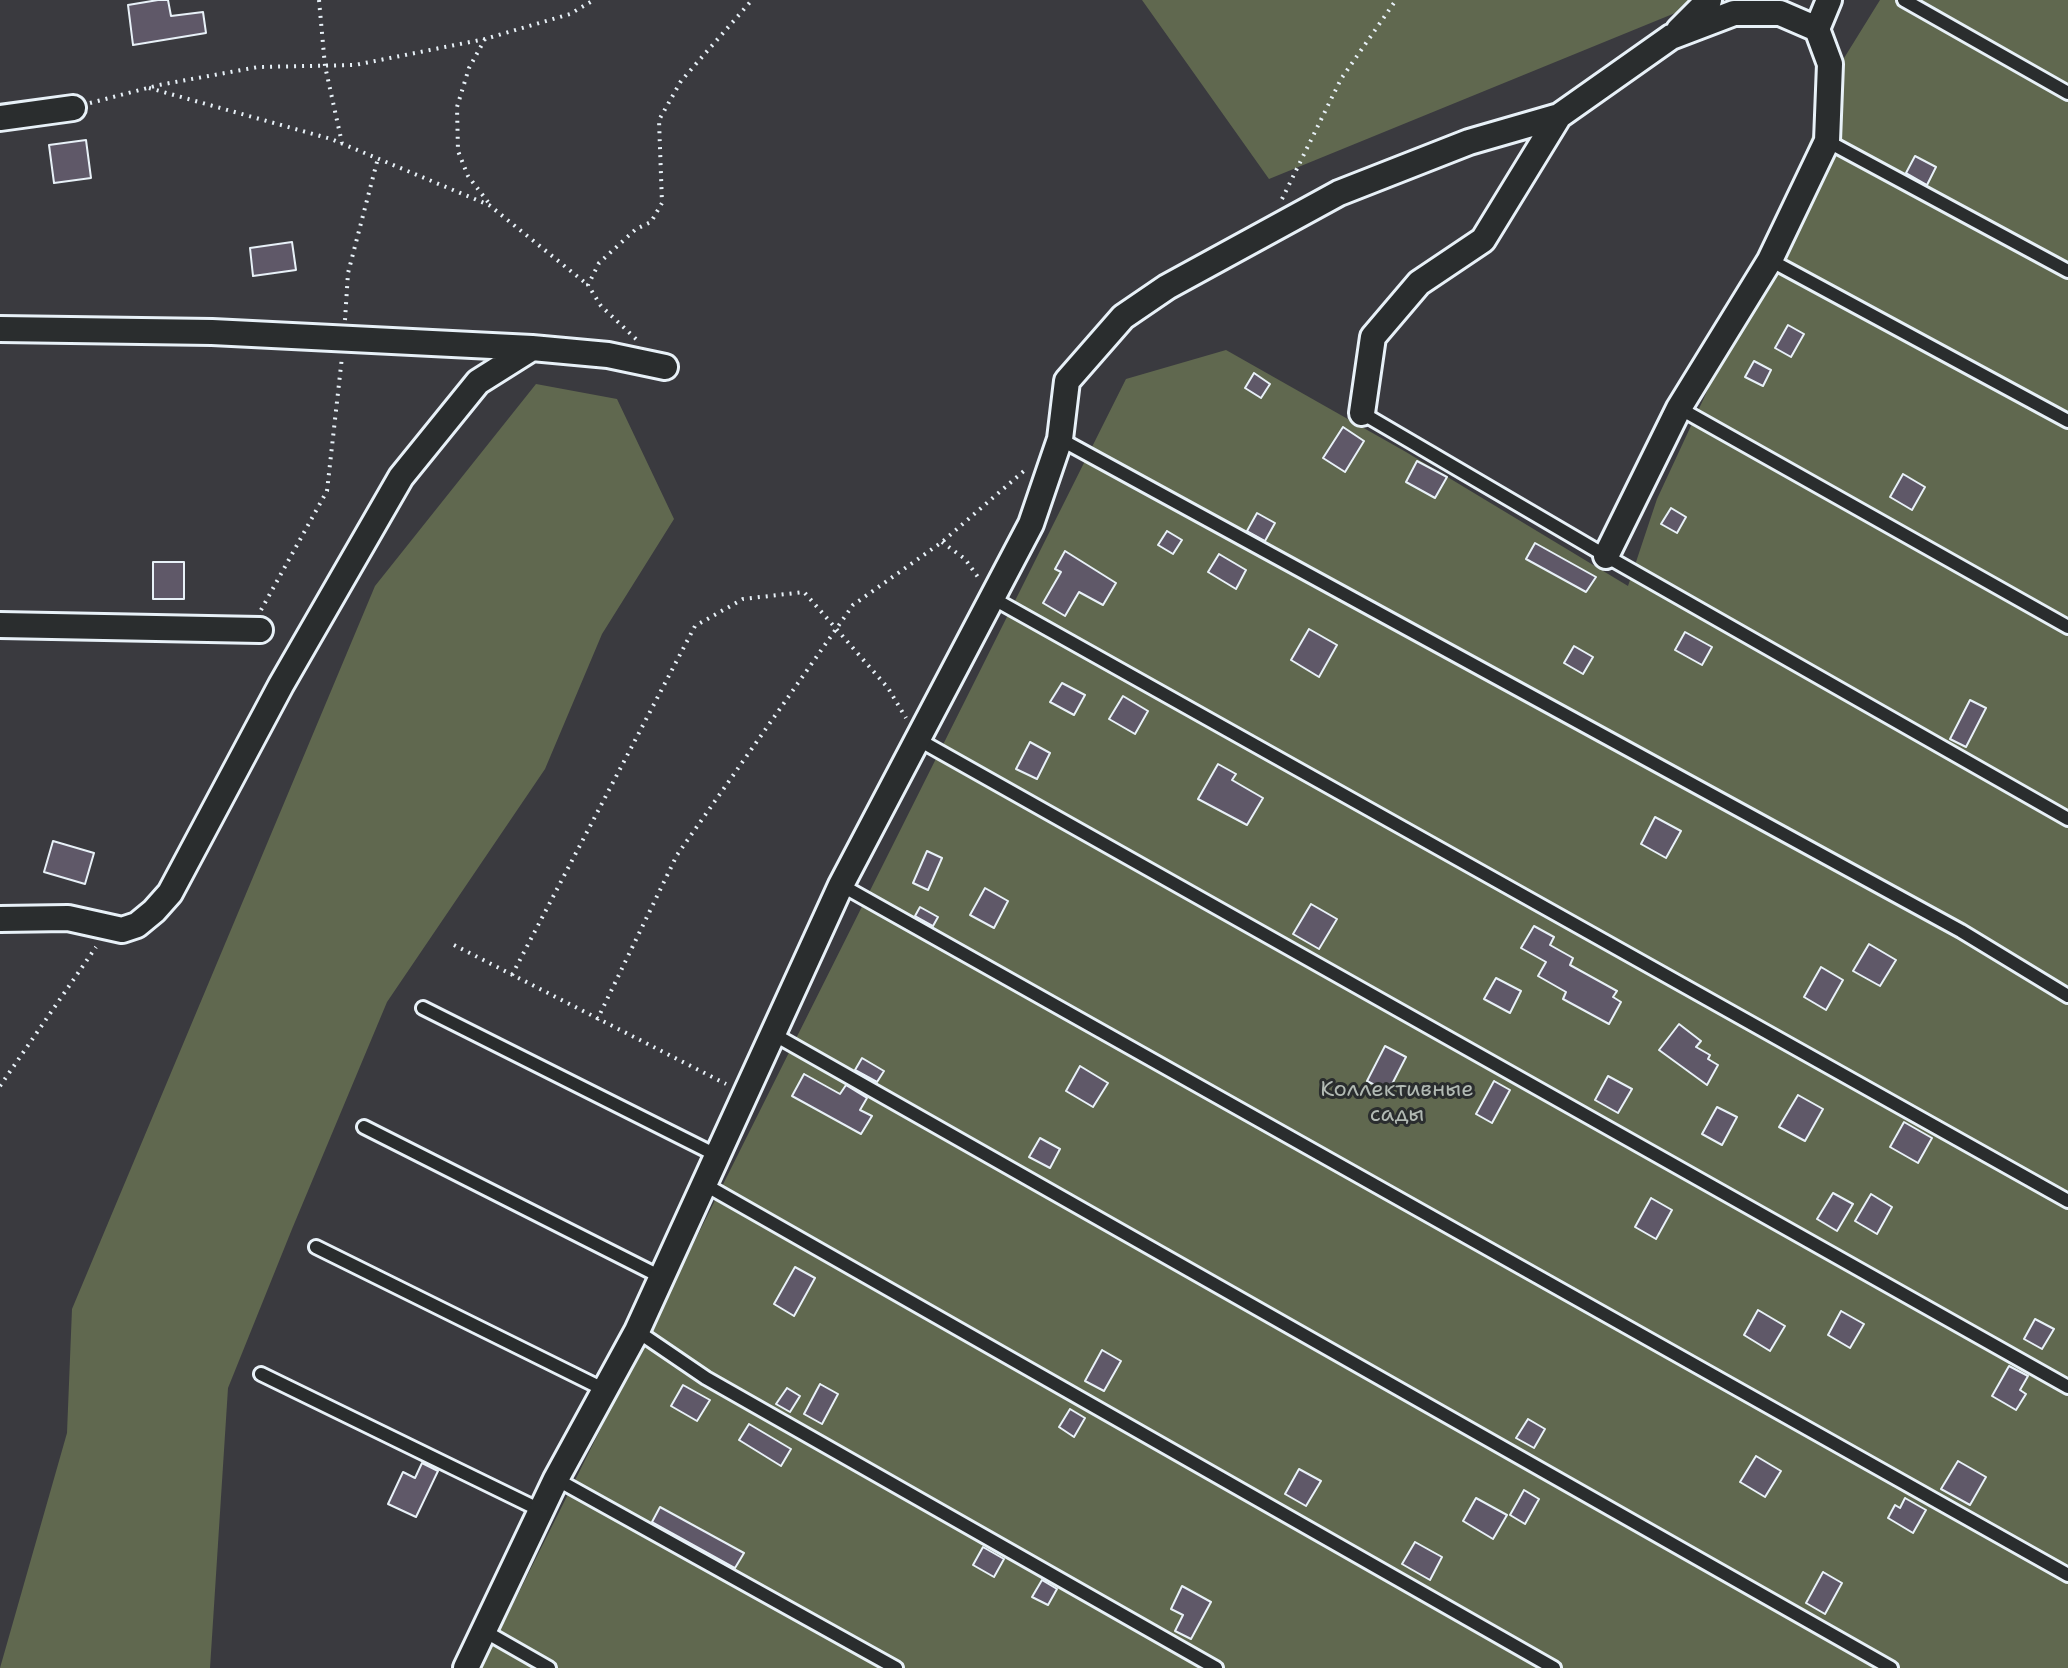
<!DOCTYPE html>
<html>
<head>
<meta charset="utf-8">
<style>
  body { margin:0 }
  canvas { display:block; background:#3a3a3f }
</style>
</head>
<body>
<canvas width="2068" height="1668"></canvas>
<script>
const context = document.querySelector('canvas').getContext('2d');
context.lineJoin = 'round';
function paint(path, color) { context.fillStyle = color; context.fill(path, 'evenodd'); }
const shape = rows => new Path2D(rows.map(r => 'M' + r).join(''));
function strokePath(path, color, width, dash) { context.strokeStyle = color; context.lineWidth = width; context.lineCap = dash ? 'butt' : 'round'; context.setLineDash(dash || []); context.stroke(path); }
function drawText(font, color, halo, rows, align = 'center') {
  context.font = font + ' "Shantell Sans",sans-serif'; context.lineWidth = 6; context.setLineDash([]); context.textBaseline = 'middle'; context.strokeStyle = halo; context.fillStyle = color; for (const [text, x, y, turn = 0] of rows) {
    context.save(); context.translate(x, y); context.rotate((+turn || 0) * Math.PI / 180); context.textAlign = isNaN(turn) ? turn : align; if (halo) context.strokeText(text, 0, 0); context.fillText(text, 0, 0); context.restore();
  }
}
paint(shape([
  [1142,0,1707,0,1269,179],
  [1880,0,2068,0,2068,1668,481,1668,1126,379,1226,350,1406,452,1628,586,1657,499,1729,344,1841,63],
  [536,384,617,399,674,519,602,634,545,769,387,1002,292,1229,228,1388,210,1668,0,1668,67,1433,72,1309,375,586]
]), '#60684f');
const building = shape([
  [158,0,168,0,171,16,203,12,206,33,133,45,128,5,158,0],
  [86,140,91,178,54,183,49,145,86,140],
  [1915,156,1936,167,1927,185,1906,173,1915,156],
  [292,242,296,270,253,276,250,248,292,242],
  [1788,325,1804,334,1791,357,1775,348,1788,325],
  [1754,361,1771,370,1763,386,1745,377,1754,361],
  [1254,373,1270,384,1261,398,1245,388,1254,373],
  [1343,427,1364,441,1345,472,1323,458,1343,427],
  [1417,461,1447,477,1435,498,1406,482,1417,461],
  [1903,474,1925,487,1912,510,1890,497,1903,474],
  [1671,508,1686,517,1677,533,1661,524,1671,508],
  [1257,513,1275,523,1265,541,1247,531,1257,513],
  [1167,531,1182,540,1173,554,1158,545,1167,531],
  [1535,543,1596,577,1586,592,1526,559,1535,543],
  [1065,551,1116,583,1103,605,1079,592,1065,616,1043,603,1061,572,1055,569,1065,551],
  [1219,554,1246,570,1236,589,1208,572,1219,554],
  [153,562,184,562,184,599,153,599,153,562],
  [1309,629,1337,645,1319,677,1291,660,1309,629],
  [1685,632,1712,647,1702,665,1675,650,1685,632],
  [1574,646,1593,657,1583,674,1564,663,1574,646],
  [1062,683,1085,695,1074,715,1050,702,1062,683],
  [1123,696,1148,711,1135,734,1109,719,1123,696],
  [1970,700,1986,708,1966,747,1950,739,1970,700],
  [1030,742,1050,753,1037,779,1016,769,1030,742],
  [1218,764,1236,774,1232,780,1263,798,1247,825,1198,799,1218,764],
  [1655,817,1681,831,1666,858,1641,844,1655,817],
  [53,841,94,853,85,884,44,872,53,841],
  [927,851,942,858,928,890,913,883,927,851],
  [985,888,1008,901,994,928,970,915,985,888],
  [1311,904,1337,919,1319,949,1293,934,1311,904],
  [920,907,938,917,933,926,915,916,920,907],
  [1534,926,1554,937,1550,945,1573,958,1570,965,1617,991,1613,997,1621,1002,1609,1024,1563,999,1566,992,1538,976,1546,962,1521,948,1534,926],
  [1869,944,1896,960,1880,986,1853,971,1869,944],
  [1821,967,1843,980,1826,1010,1804,997,1821,967],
  [1496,978,1521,991,1510,1013,1484,999,1496,978],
  [1679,1024,1701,1041,1696,1047,1710,1055,1708,1059,1718,1065,1707,1085,1659,1050,1679,1024],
  [1385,1046,1406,1057,1388,1092,1367,1081,1385,1046],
  [862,1058,884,1071,877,1082,855,1070,862,1058],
  [1080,1066,1108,1083,1093,1107,1066,1091,1080,1066],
  [804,1074,840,1094,846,1085,867,1098,860,1110,872,1116,861,1134,792,1096,804,1074],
  [1608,1076,1632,1089,1618,1113,1595,1100,1608,1076],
  [1494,1081,1510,1090,1492,1123,1476,1114,1494,1081],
  [1798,1095,1823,1109,1805,1141,1779,1127,1798,1095],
  [1717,1107,1737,1117,1722,1145,1702,1134,1717,1107],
  [1904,1122,1932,1138,1918,1163,1890,1147,1904,1122],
  [1040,1138,1060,1149,1050,1168,1029,1157,1040,1138],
  [1833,1193,1853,1204,1837,1231,1817,1219,1833,1193],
  [1871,1194,1892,1207,1877,1234,1855,1221,1871,1194],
  [1651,1198,1672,1210,1656,1239,1635,1227,1651,1198],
  [795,1267,815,1278,794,1316,774,1304,795,1267],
  [1758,1310,1785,1326,1770,1351,1744,1335,1758,1310],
  [1841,1311,1864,1324,1850,1348,1828,1335,1841,1311],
  [2035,1319,2054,1329,2042,1349,2024,1339,2035,1319],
  [1102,1350,1121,1361,1104,1391,1085,1381,1102,1350],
  [2009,1366,2028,1376,2020,1390,2026,1394,2016,1410,1992,1396,2009,1366],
  [820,1384,838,1394,822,1424,804,1414,820,1384],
  [683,1385,710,1400,697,1421,671,1406,683,1385],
  [787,1388,800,1396,790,1412,776,1404,787,1388],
  [1070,1409,1085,1418,1074,1437,1059,1427,1070,1409],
  [1528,1419,1545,1429,1534,1448,1516,1438,1528,1419],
  [749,1424,791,1449,781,1466,739,1440,749,1424],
  [1756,1456,1781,1471,1765,1497,1740,1482,1756,1456],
  [1958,1461,1986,1477,1970,1505,1941,1489,1958,1461],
  [422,1463,438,1471,416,1517,388,1504,403,1472,415,1478,422,1463],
  [1299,1469,1321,1481,1306,1506,1285,1494,1299,1469],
  [1524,1490,1539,1499,1525,1524,1510,1515,1524,1490],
  [1476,1498,1507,1515,1493,1539,1463,1521,1476,1498],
  [1905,1498,1926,1510,1913,1533,1888,1518,1895,1505,1900,1508,1905,1498],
  [660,1507,744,1553,735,1568,652,1522,660,1507],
  [1415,1542,1442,1557,1430,1580,1402,1564,1415,1542],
  [983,1547,1004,1559,994,1577,973,1565,983,1547],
  [1823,1572,1842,1583,1825,1614,1806,1603,1823,1572],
  [1042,1580,1057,1589,1048,1605,1032,1597,1042,1580],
  [1182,1586,1211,1602,1191,1639,1175,1631,1183,1615,1171,1609,1182,1586]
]);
paint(building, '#5f5868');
strokePath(building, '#e8f1f8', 2);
const service = shape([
  [1904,0,2068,93],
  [1827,141,2068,271],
  [1770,260,2068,421],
  [1679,408,2068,627],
  [1362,413,1606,556,2068,819],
  [1060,439,1961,931,2068,996],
  [994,599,2068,1201],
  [919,740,2068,1387],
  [841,885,2068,1575],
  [423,1008,716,1155],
  [775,1035,1891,1668],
  [364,1127,661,1277],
  [702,1183,1554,1668],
  [316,1247,605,1390],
  [637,1331,706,1378,1216,1668],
  [261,1374,542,1511],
  [556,1479,896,1668],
  [486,1632,549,1668]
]);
const minor = shape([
  [1679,30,1709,0],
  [0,118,73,108],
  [0,329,212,332,532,348,608,355,665,367],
  [1362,413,1373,337,1419,283,1483,240,1559,116],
  [1606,556,1679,408,1770,260,1827,141,1830,64,1817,29,1829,0],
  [0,625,260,630],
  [0,919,68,918,122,930,137,925,154,911,170,893,281,685,401,477,478,382,532,348],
  [466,1668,556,1479,637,1331,841,885,1031,524,1060,439,1067,381,1123,317,1167,287,1339,193,1469,142,1559,116,1671,37,1734,13,1780,13,1817,29]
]);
strokePath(service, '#e8f1f8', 18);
strokePath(minor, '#e8f1f8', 30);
strokePath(shape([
  [319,0,325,66,342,143],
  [149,88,331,139,489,205,588,285],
  [90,103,159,85,258,67,355,65,485,39],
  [1282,199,1341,79,1396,0],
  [488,202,468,176,458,151,457,107,469,68,485,39,570,14,594,0],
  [345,320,348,273,378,158],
  [636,339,601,306,588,285,599,263,636,229,651,222,662,203,659,120,681,81,752,0],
  [942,542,965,559,980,580],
  [261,610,327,491,342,357],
  [454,945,726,1084],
  [512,975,695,626,743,599,804,592,888,688,906,718],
  [597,1020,677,855,853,605,942,542,1025,470],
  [0,1086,96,947]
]), '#e8f1f8', 4, [2, 6]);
strokePath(service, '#2a2d2e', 12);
strokePath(minor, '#2a2d2e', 24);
drawText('22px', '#b2bab4', '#2a2d2e', [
  ["Коллективные",1397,1090],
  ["сады",1397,1115]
]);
</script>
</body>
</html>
